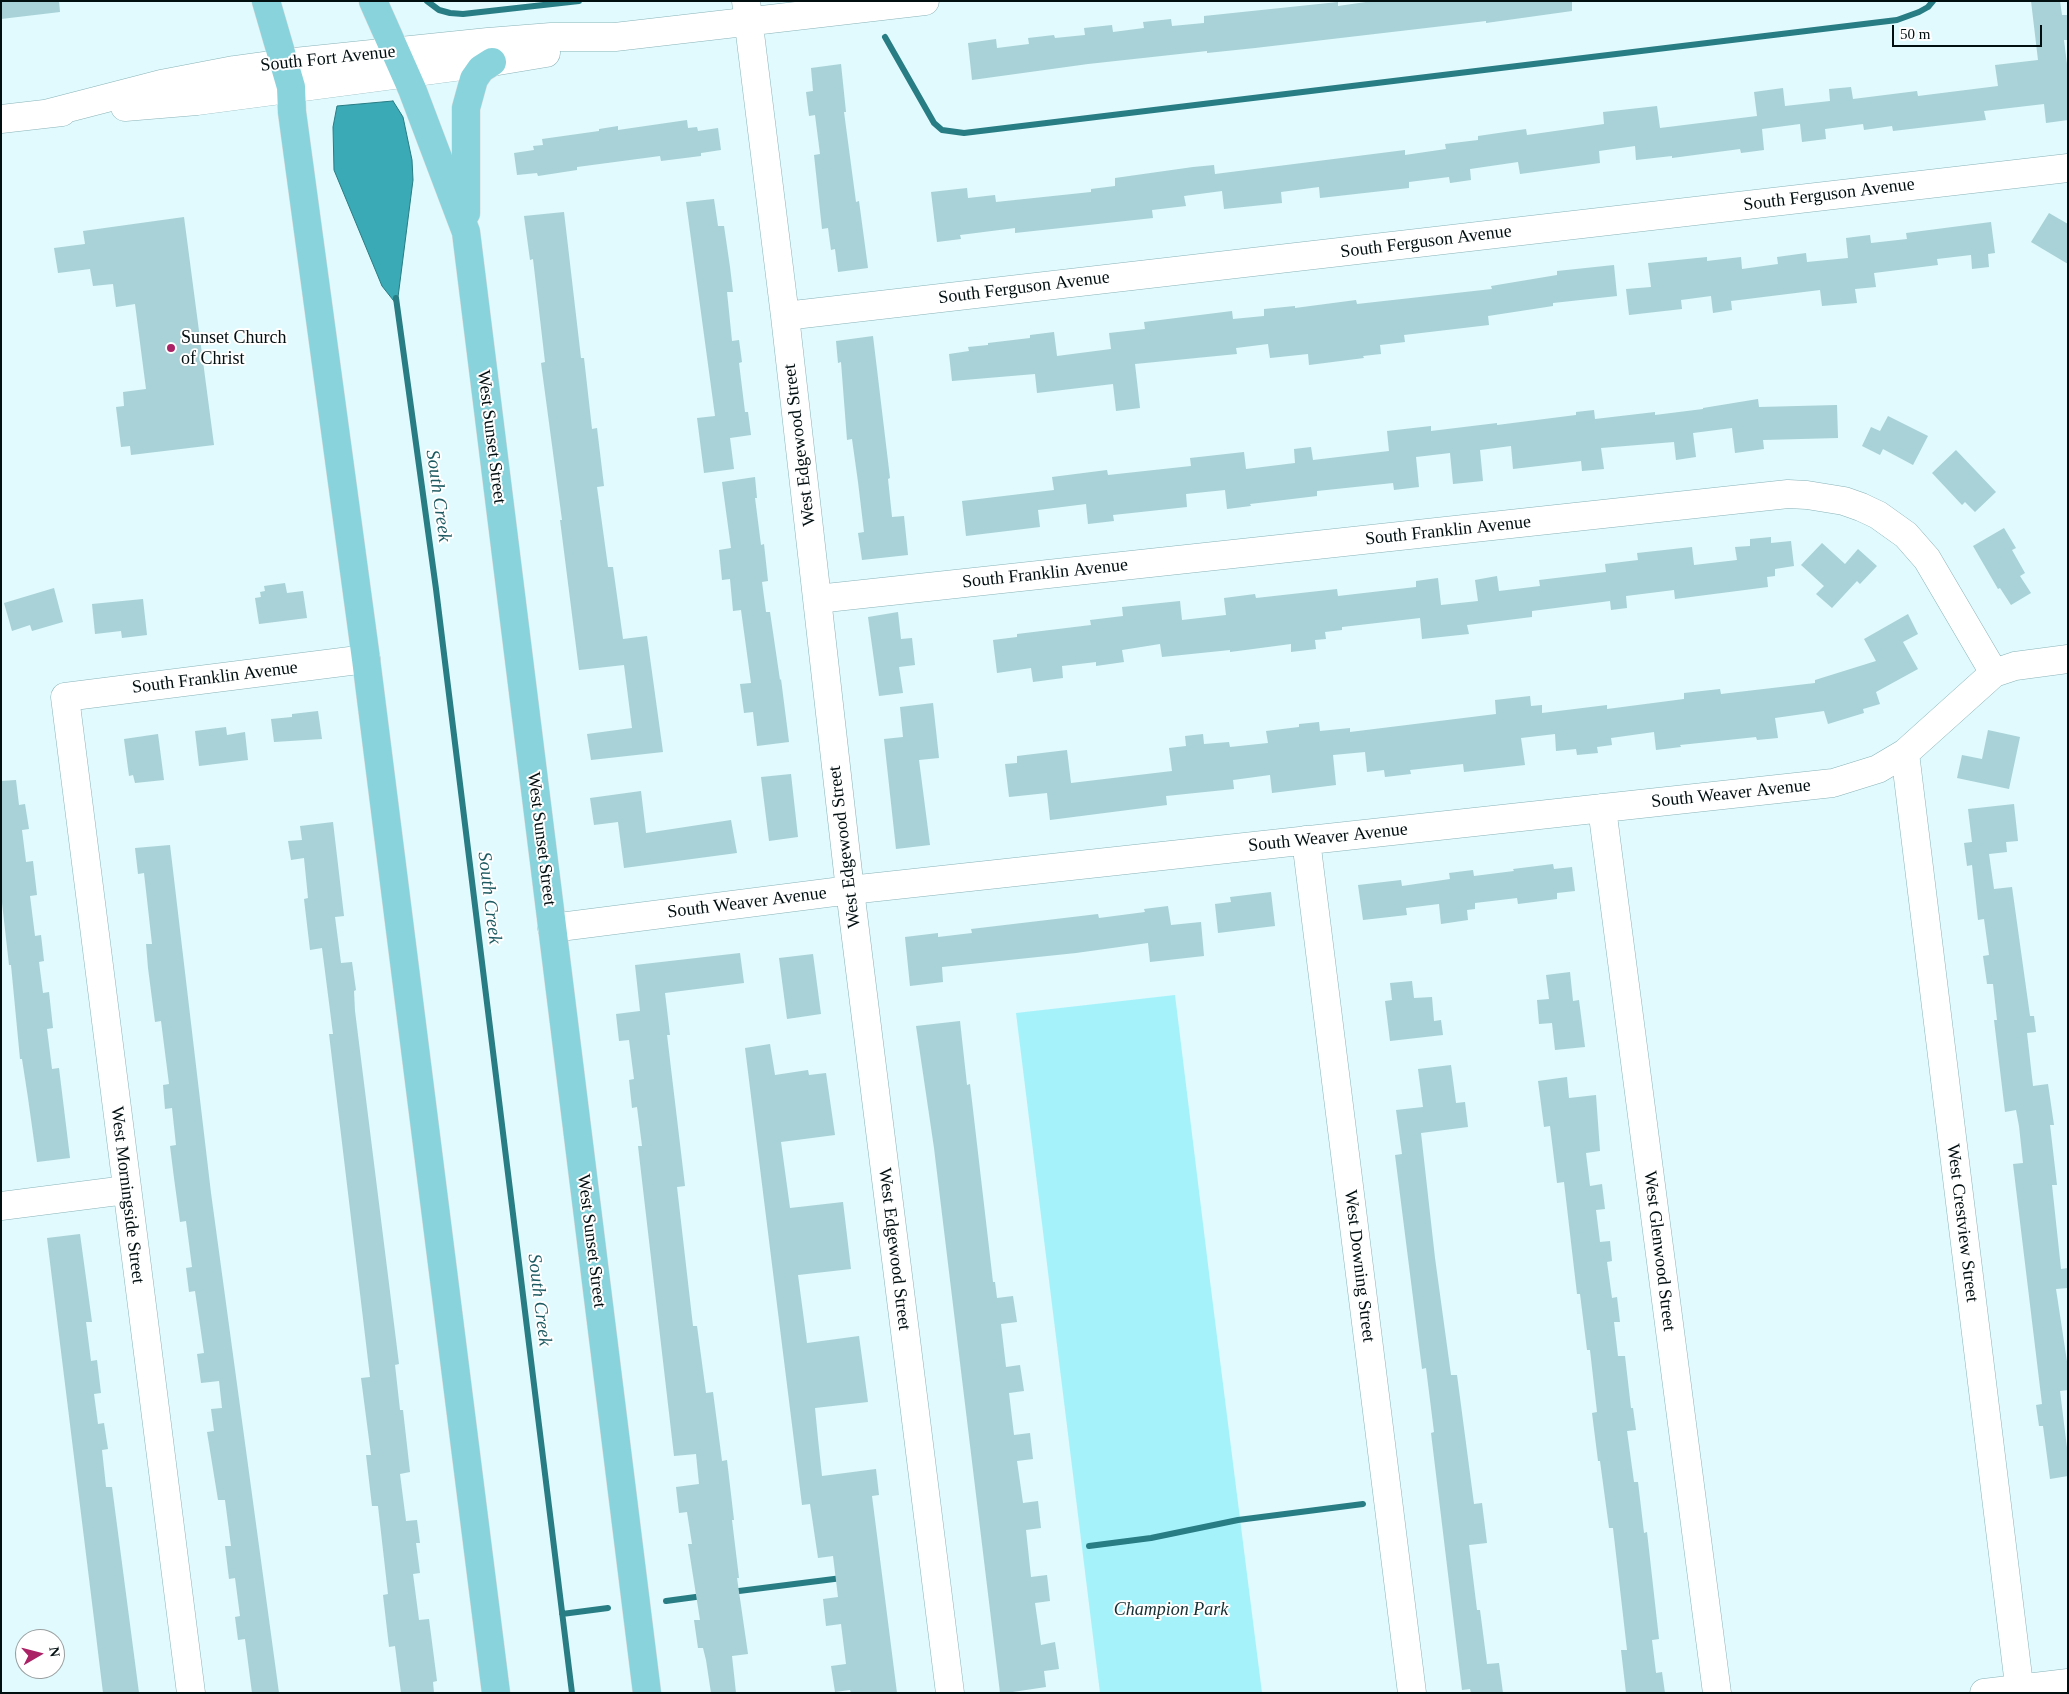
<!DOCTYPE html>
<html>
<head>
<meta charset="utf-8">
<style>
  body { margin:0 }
  #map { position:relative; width:2069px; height:1694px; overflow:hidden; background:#e0fafd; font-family:Georgia,serif }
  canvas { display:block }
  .frame { position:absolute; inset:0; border:2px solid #020f11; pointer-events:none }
  .north { position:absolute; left:15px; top:1629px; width:50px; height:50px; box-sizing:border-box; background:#fff; border:1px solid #9a9fa0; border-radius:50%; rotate:82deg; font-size:14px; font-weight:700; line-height:20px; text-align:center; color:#020f11 }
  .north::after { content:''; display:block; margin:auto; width:18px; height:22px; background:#ab2267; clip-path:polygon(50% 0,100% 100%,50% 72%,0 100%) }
  .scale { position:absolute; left:1892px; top:25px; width:150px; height:22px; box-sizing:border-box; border:2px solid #020f11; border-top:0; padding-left:6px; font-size:15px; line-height:18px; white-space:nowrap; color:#020f11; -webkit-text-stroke:4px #fff; paint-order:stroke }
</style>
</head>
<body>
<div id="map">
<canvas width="2069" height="1694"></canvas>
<div class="frame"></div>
<div class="north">N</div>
<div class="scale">50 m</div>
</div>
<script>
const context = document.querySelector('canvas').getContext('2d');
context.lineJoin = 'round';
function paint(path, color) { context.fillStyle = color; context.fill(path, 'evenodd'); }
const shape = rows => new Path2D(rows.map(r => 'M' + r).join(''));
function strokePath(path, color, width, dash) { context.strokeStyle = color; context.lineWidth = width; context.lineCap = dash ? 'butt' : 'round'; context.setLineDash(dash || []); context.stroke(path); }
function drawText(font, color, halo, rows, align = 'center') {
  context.font = font + ' Georgia,serif'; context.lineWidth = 4; context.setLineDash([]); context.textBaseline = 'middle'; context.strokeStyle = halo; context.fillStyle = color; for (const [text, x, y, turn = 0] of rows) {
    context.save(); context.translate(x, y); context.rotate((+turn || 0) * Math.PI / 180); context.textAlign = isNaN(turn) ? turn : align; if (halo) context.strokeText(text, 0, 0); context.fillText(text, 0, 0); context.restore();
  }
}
paint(shape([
  [1175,995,1210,1281,1262,1693,1100,1693,1016,1013]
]), '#a6f2fb');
const water = shape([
  [393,101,403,117,412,160,413,180,397,305,382,286,334,170,333,127,337,106,393,101]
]);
paint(water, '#39aab6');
strokePath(water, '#287c84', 1);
strokePath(shape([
  [427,1,439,10,450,13,463,14,579,1],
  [885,37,934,123,942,130,964,133,1897,20,1919,12,1928,7,1933,1],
  [396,298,436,589,572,1693],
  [1089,1546,1151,1538,1238,1520,1363,1504],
  [731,1592,842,1578],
  [666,1601,703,1596],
  [562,1614,608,1608]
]), '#287c84', 6);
paint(shape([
  [1,1,59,1,60,12,1,19],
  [1373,1,1572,1,1572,11,1486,23,1486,21,1255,48,1207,53,1207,51,1088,64,972,80,968,43,996,39,997,48,1029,44,1028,38,1054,35,1055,38,1085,35,1084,28,1112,25,1113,32,1144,28,1143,22,1171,19,1172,26,1204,23,1204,16,1338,2,1338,6],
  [2031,1,2060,1,2062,15,2068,15,2068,40,2064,40,2068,72,2068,120,2046,123,2044,104,1984,111,1986,120,1893,131,1892,126,1864,130,1863,124,1825,129,1826,139,1802,142,1800,124,1762,129,1764,150,1741,153,1740,149,1672,158,1672,156,1636,160,1635,146,1599,151,1600,163,1520,174,1518,162,1470,169,1471,180,1450,183,1449,177,1409,182,1409,188,1320,198,1319,187,1281,192,1282,203,1224,209,1222,191,1184,196,1186,206,1152,210,1153,218,1015,233,1015,228,960,235,961,239,937,242,931,192,967,188,968,198,995,195,996,202,1091,192,1091,189,1115,186,1115,178,1193,167,1214,165,1215,174,1405,150,1405,155,1446,149,1445,144,1478,140,1478,136,1526,129,1527,135,1604,124,1603,112,1657,106,1660,128,1757,116,1754,92,1783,88,1785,106,1830,101,1829,89,1851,87,1853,99,1917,91,1918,96,1998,86,1995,65,2038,60],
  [841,64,846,112,844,112,856,202,859,201,868,268,838,272,835,249,831,250,828,228,822,229,814,155,820,154,815,115,809,116,806,92,813,91,811,68],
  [687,120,688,128,697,127,698,131,718,128,721,150,701,153,701,156,661,161,660,156,577,167,577,170,538,176,537,173,517,175,514,153,534,150,533,146,543,145,542,139,599,131,599,129,618,126,618,130],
  [714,199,718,226,724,226,730,267,733,292,727,292,732,341,739,340,742,362,739,363,745,412,748,412,751,435,730,438,734,469,704,473,697,418,715,416,686,202],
  [564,212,581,358,584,358,592,429,597,428,604,486,597,487,608,567,613,567,623,639,647,636,663,752,591,760,587,734,632,728,624,665,579,670,560,520,562,520,541,363,545,362,533,259,530,260,524,216],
  [2049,213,2068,224,2068,264,2031,242],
  [184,217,214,445,131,455,130,446,121,447,116,407,124,406,123,392,146,389,135,304,116,307,113,284,93,286,90,269,58,273,54,248,85,244,83,231],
  [1991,222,1995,253,1988,254,1989,267,1972,269,1971,255,1937,259,1938,265,1874,273,1876,287,1855,289,1857,303,1822,306,1820,290,1731,301,1732,310,1713,313,1711,296,1681,300,1682,309,1629,315,1626,289,1651,287,1648,263,1707,257,1707,261,1741,257,1742,269,1778,264,1777,257,1806,253,1807,262,1848,258,1846,238,1870,235,1871,243,1907,239,1906,233],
  [1614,265,1617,296,1553,303,1553,306,1488,316,1489,325,1404,335,1405,342,1380,345,1381,354,1363,356,1364,358,1309,365,1308,354,1270,358,1268,344,1236,348,1237,354,1135,364,1140,408,1116,411,1113,384,1037,393,1035,374,952,381,949,354,969,351,968,347,988,345,988,343,1030,338,1030,335,1054,332,1057,356,1111,349,1109,333,1145,329,1144,322,1232,311,1233,319,1264,316,1264,309,1295,306,1295,308,1356,300,1357,304,1492,289,1491,286,1557,275,1557,271],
  [873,336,890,478,888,479,892,517,904,516,908,555,862,560,858,533,864,532,858,482,852,439,847,440,841,362,838,363,836,341],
  [1758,399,1759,407,1837,405,1838,438,1763,440,1764,449,1735,453,1732,428,1693,433,1696,457,1676,460,1674,442,1601,448,1604,469,1582,471,1581,461,1513,469,1511,446,1480,450,1483,481,1453,484,1450,453,1416,457,1419,487,1394,490,1393,483,1317,491,1317,496,1250,504,1251,506,1227,509,1225,490,1186,494,1187,507,1113,515,1114,521,1088,524,1086,504,1038,510,1040,527,966,536,962,501,1054,490,1052,477,1107,470,1108,475,1191,466,1190,458,1244,452,1246,469,1295,463,1294,449,1311,447,1313,460,1389,451,1387,431,1431,426,1431,431,1497,423,1497,425,1576,415,1576,412,1594,410,1595,419,1655,412,1655,415,1703,409,1703,408],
  [1888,416,1928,436,1913,465,1883,449,1880,455,1862,446,1871,427,1880,431],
  [1956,450,1996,492,1975,512,1965,502,1962,505,1932,473],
  [755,477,757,498,755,498,761,545,764,544,768,581,762,582,766,612,770,612,780,680,781,679,789,742,757,746,753,712,744,713,740,684,751,683,741,610,733,611,730,579,722,580,719,550,731,548,722,482],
  [2004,528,2016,548,2012,550,2025,573,2020,576,2031,593,2011,605,2000,588,1998,589,1973,546],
  [1771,537,1771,543,1791,541,1794,566,1775,569,1775,576,1767,577,1768,587,1675,599,1674,590,1626,596,1627,608,1611,610,1610,601,1532,611,1532,617,1467,625,1469,634,1422,639,1420,618,1342,627,1342,630,1325,632,1326,639,1315,640,1316,649,1291,652,1291,644,1230,652,1230,650,1162,657,1160,644,1122,650,1124,662,1096,666,1096,662,1062,666,1063,678,1033,682,1031,668,997,673,993,640,1017,637,1017,634,1091,625,1090,620,1123,616,1122,607,1180,601,1182,620,1226,615,1224,598,1255,594,1256,598,1337,589,1338,596,1416,587,1416,581,1438,578,1441,605,1478,601,1475,580,1497,576,1499,591,1540,586,1539,580,1606,572,1605,564,1638,560,1637,553,1692,547,1694,565,1737,560,1735,547,1750,546,1750,539],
  [1822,543,1845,564,1858,549,1877,566,1860,584,1857,581,1832,608,1816,594,1824,586,1801,565],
  [285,583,287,593,303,591,307,618,259,624,255,598,261,597,260,592,265,591,264,586],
  [54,588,63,622,32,631,30,625,12,631,4,603],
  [143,599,147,635,122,638,121,631,95,634,92,604],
  [898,612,901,639,912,638,915,665,899,667,903,693,879,696,868,617],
  [1908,614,1918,634,1903,642,1918,669,1876,692,1880,704,1863,709,1864,713,1828,724,1824,711,1775,718,1778,738,1757,740,1756,737,1680,745,1681,747,1656,750,1654,732,1611,738,1612,745,1597,747,1598,753,1577,755,1576,749,1556,751,1555,734,1521,738,1525,765,1464,772,1463,764,1410,770,1411,774,1385,777,1384,770,1367,772,1365,752,1333,755,1336,785,1272,793,1270,775,1233,780,1234,789,1166,796,1167,805,1050,820,1047,793,1009,797,1005,764,1017,763,1017,756,1067,750,1071,783,1172,771,1169,748,1186,746,1185,736,1203,734,1204,744,1229,742,1230,747,1268,743,1266,731,1299,727,1299,724,1319,722,1320,731,1350,728,1350,732,1496,714,1495,700,1530,696,1531,706,1542,705,1542,713,1607,705,1607,709,1684,699,1684,693,1720,689,1721,694,1815,683,1815,680,1876,661,1864,639],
  [933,703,939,758,919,760,930,845,896,849,884,739,903,737,900,707],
  [318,711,322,739,274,742,271,719,292,717,292,714],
  [226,727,227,735,245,732,248,760,199,766,195,731],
  [1988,730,2020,737,2009,789,1957,778,1962,755,1982,759],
  [158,734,164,780,135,783,133,775,129,776,124,739],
  [791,774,798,837,769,841,761,777],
  [16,780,19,805,25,804,29,829,22,830,26,862,33,861,37,895,30,896,35,936,41,935,44,961,39,962,43,993,49,992,53,1028,47,1029,52,1069,59,1068,70,1158,37,1162,28,1098,22,1059,20,1059,11,965,9,965,1,894,1,781],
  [641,791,646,833,731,820,737,853,624,868,618,822,594,825,590,798],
  [2014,804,2018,841,2006,842,2007,852,1989,854,1994,889,2012,887,2030,1016,2034,1016,2036,1032,2027,1033,2033,1086,2048,1084,2054,1125,2050,1125,2057,1185,2052,1185,2061,1269,2068,1268,2068,1288,2056,1289,2068,1368,2068,1390,2060,1391,2068,1456,2068,1476,2050,1479,2043,1426,2039,1426,2036,1405,2042,1404,2013,1164,2023,1163,2019,1126,2016,1110,2005,1112,1994,1020,1997,1020,1993,984,1987,984,1983,956,1989,955,1984,919,1978,920,1972,865,1967,866,1964,843,1972,842,1968,809],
  [333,822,344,916,335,917,341,963,352,962,356,990,354,991,355,1011,399,1364,395,1365,400,1410,403,1410,410,1472,400,1474,406,1521,417,1520,420,1543,416,1543,420,1573,413,1574,419,1620,429,1619,437,1681,433,1682,434,1693,401,1693,395,1646,389,1647,383,1595,388,1594,378,1506,372,1506,366,1455,371,1455,361,1378,370,1377,329,1034,333,1034,322,948,310,950,304,899,308,898,304,858,291,860,288,841,302,840,300,826],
  [170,845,211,1193,279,1693,252,1693,245,1639,238,1640,235,1617,240,1616,235,1578,229,1579,225,1546,231,1546,225,1500,218,1500,207,1432,214,1431,211,1409,222,1408,219,1381,201,1383,197,1354,204,1353,195,1291,189,1292,186,1268,192,1267,186,1221,180,1222,174,1178,170,1146,176,1145,172,1108,165,1109,163,1085,169,1084,161,1021,155,1022,148,968,146,944,152,944,144,873,138,874,135,848],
  [1553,864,1554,869,1572,867,1575,891,1557,893,1557,899,1518,904,1517,898,1475,903,1475,909,1467,910,1468,920,1441,924,1439,904,1406,908,1407,915,1363,920,1358,885,1401,880,1402,886,1450,879,1449,873,1473,870,1474,876,1514,871,1513,869],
  [1271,892,1275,926,1218,933,1215,904,1231,902,1230,897],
  [1168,906,1171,925,1201,922,1204,956,1150,962,1148,943,1076,953,942,967,943,982,910,986,905,937,938,933,938,937,972,933,971,929,1098,914,1099,918,1145,912,1144,909],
  [740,953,744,983,665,993,670,1035,667,1035,685,1186,677,1187,693,1326,697,1326,706,1393,713,1392,722,1461,727,1460,734,1520,732,1520,739,1578,737,1578,748,1654,732,1656,736,1693,711,1693,706,1660,703,1648,698,1648,694,1620,700,1620,688,1544,692,1544,687,1512,679,1513,676,1487,699,1484,696,1454,674,1456,638,1146,642,1146,637,1107,632,1108,629,1080,634,1079,629,1040,619,1041,616,1014,640,1011,635,965],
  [813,954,821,1014,787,1019,779,958],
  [1570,972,1573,1001,1579,1000,1585,1047,1555,1050,1552,1023,1539,1024,1537,1000,1549,999,1546,975],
  [1412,981,1414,998,1432,997,1434,1021,1441,1020,1443,1035,1390,1041,1385,1001,1392,1000,1390,983],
  [960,1021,967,1085,970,1084,993,1282,995,1282,997,1298,1013,1296,1017,1322,1001,1324,1006,1367,1020,1365,1024,1391,1009,1393,1014,1435,1030,1433,1033,1459,1017,1461,1023,1503,1038,1501,1041,1528,1026,1530,1031,1577,1047,1575,1050,1601,1035,1603,1041,1645,1055,1642,1059,1669,1044,1671,1046,1687,1006,1693,1000,1693,997,1668,934,1148,916,1026],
  [770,1044,775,1075,808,1070,809,1075,826,1073,835,1135,781,1142,790,1208,843,1202,851,1269,798,1275,807,1343,859,1336,868,1402,815,1408,818,1439,822,1476,876,1469,879,1495,872,1496,897,1693,851,1693,850,1690,835,1692,831,1666,846,1664,841,1624,826,1626,823,1599,838,1597,833,1556,818,1558,810,1504,802,1505,745,1048],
  [1451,1065,1456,1103,1465,1102,1468,1127,1421,1133,1435,1258,1451,1375,1457,1375,1474,1504,1482,1503,1487,1543,1469,1545,1477,1610,1480,1610,1487,1664,1499,1663,1503,1693,1471,1693,1470,1689,1462,1690,1431,1433,1434,1432,1426,1368,1422,1369,1395,1155,1402,1154,1396,1110,1423,1107,1418,1069],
  [1567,1077,1569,1098,1596,1095,1600,1151,1586,1153,1590,1186,1602,1184,1605,1209,1596,1210,1600,1242,1610,1241,1612,1261,1607,1262,1612,1298,1617,1297,1620,1322,1614,1322,1618,1356,1625,1356,1631,1408,1633,1408,1636,1430,1627,1431,1634,1482,1638,1482,1644,1533,1647,1532,1659,1639,1652,1640,1656,1673,1662,1672,1665,1693,1626,1693,1621,1650,1627,1650,1613,1528,1609,1528,1600,1461,1598,1461,1592,1413,1597,1412,1590,1350,1587,1350,1580,1294,1577,1294,1564,1182,1557,1183,1550,1126,1544,1127,1538,1081],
  [80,1234,92,1322,86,1322,91,1361,97,1360,101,1393,94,1394,98,1424,104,1423,108,1449,102,1450,106,1487,112,1487,139,1693,103,1693,94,1619,47,1238]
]), '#a8d2d7');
const minor = shape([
  [746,1,785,316,850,890,950,1693],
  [125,107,197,101,492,62,546,53],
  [45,114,161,84,234,70,285,63,488,42,551,37,615,37,925,1],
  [1,119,62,112],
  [785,316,2068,168],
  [817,599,1788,494,1807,495,1844,501,1861,507,1878,515,1906,535,1927,559,1994,673],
  [1905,753,2020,1693],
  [1602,808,1717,1693],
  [1306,840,1412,1693],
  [552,928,850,890,1833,783,1878,769,1905,753,1994,673,2015,666,2068,659],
  [1,1206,126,1190],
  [191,1693,65,697,366,659],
  [1984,1693,2068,1683]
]);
const major = shape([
  [266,1,291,87,292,112,366,659,496,1693],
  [373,1,412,89,466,232,647,1693],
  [466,213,466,108,474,79,481,69,492,62]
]);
strokePath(minor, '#89b3b8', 29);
strokePath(major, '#dcddde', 29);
strokePath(minor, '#fff', 28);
strokePath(major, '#89d3dc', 28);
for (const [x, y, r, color] of [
  [171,348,5,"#ab2267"]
]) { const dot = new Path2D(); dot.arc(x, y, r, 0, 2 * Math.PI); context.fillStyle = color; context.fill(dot); strokePath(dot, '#fff', 2); }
drawText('18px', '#020f11', '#fff', [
  ["South Fort Avenue",328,59,-6],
  ["South Ferguson Avenue",1829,195,-7],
  ["South Ferguson Avenue",1426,242,-7],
  ["South Ferguson Avenue",1024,288,-7],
  ["West Sunset Street",491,437,83],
  ["West Edgewood Street",800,445,-97],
  ["South Franklin Avenue",1448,531,-6],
  ["South Franklin Avenue",1045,574,-6],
  ["South Franklin Avenue",215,678,-7],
  ["South Weaver Avenue",1731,794,-6],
  ["South Weaver Avenue",1328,838,-6],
  ["West Sunset Street",541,839,83],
  ["West Edgewood Street",845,847,-97],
  ["South Weaver Avenue",747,903,-7],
  ["West Morningside Street",127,1195,83],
  ["West Crestview Street",1962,1223,83],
  ["West Sunset Street",591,1241,83],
  ["West Edgewood Street",894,1249,83],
  ["West Glenwood Street",1659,1251,83],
  ["West Downing Street",1359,1266,83]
]);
drawText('18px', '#020f11', '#fff', [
  ["Sunset Church",181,338],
  ["of Christ",181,359]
], 'left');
drawText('italic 18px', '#162f32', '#fff', [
  ["Champion Park",1171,1610]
]);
drawText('italic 19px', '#1d5a61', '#fff', [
  ["South Creek",438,496,82],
  ["South Creek",489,898,83],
  ["South Creek",539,1300,83]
]);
</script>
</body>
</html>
